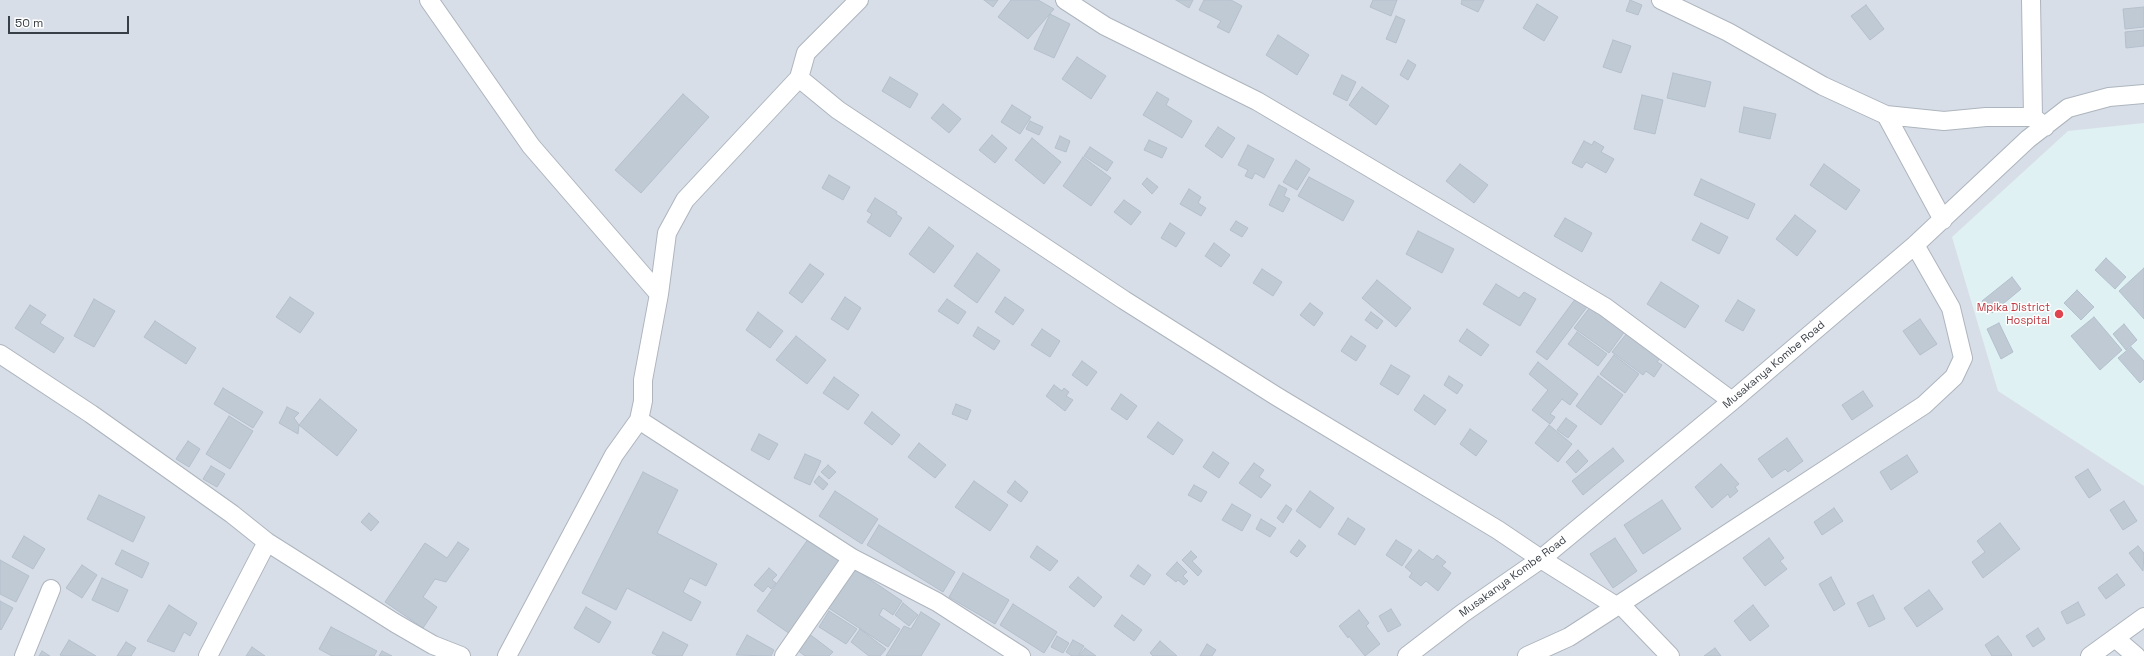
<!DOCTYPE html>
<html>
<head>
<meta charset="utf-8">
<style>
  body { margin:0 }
  #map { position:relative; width:2144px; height:656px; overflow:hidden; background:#eaedf3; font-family:"Space Grotesk",sans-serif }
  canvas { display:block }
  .scale { position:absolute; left:8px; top:16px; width:121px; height:18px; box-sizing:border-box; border:2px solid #393f46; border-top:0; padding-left:5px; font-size:12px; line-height:14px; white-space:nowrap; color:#393f46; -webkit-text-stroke:3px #fff; paint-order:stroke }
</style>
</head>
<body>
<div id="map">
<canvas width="2144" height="656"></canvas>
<div class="scale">50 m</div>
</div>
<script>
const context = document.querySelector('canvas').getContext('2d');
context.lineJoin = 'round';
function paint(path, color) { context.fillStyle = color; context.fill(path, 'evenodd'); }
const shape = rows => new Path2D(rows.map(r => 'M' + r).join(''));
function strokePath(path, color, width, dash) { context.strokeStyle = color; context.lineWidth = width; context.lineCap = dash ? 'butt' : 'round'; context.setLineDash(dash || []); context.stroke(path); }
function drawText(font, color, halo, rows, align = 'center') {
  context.font = font + ' "Space Grotesk",sans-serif'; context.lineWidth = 3; context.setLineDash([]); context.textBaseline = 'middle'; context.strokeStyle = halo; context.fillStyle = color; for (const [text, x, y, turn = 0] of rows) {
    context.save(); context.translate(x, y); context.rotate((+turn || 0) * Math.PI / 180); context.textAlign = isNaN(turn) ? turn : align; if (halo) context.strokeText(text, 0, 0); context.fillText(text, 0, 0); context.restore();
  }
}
paint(shape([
  [0,0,2144,0,2144,656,0,656]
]), '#d8dee7');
paint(shape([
  [2144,123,2144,486,1998,391,1952,237,2068,131]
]), '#dff1f2');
const building = shape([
  [984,0,998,0,993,7,984,0],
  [1011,0,1038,0,1054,9,1028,39,998,17,1011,0],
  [1176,0,1193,0,1189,8,1176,0],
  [1204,0,1231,0,1242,6,1229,33,1217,27,1221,21,1199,10,1204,0],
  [1373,0,1397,0,1391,16,1370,7,1373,0],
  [1462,0,1484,0,1478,12,1461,4,1462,0],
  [1630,0,1642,5,1638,15,1626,11,1630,0],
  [1537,4,1558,17,1544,41,1523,28,1537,4],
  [1866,5,1884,29,1870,40,1851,16,1866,5],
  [2144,7,2144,27,2125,29,2123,9,2144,7],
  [1050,14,1070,24,1054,58,1034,49,1050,14],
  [1396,16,1405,20,1396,43,1386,39,1396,16],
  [2144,30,2144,46,2126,48,2125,32,2144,30],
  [1278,35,1309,55,1297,75,1266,55,1278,35],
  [1613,40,1631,46,1621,73,1603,67,1613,40],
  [1077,57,1106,76,1091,99,1062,79,1077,57],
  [1408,60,1416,65,1408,80,1400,75,1408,60],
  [1673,73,1711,82,1705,107,1667,98,1673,73],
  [1342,75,1356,82,1347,101,1333,94,1342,75],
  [890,77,918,94,910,108,882,91,890,77],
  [1362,87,1389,106,1376,125,1349,105,1362,87],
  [1157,92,1169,99,1166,105,1192,121,1182,138,1143,115,1157,92],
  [683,94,709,117,641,193,615,170,683,94],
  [1642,95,1663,100,1655,134,1634,129,1642,95],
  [943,104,961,119,949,133,931,118,943,104],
  [1012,105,1031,117,1020,134,1001,122,1012,105],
  [1744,107,1776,114,1770,139,1739,132,1744,107],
  [1030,121,1043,127,1039,135,1026,129,1030,121],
  [1218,127,1235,138,1222,158,1205,146,1218,127],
  [992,135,1007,148,995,163,979,150,992,135],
  [1060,136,1070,141,1066,152,1055,148,1060,136],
  [1032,138,1061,162,1044,184,1015,160,1032,138],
  [1149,140,1167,148,1162,158,1144,150,1149,140],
  [1584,141,1592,145,1594,141,1604,147,1601,152,1614,159,1606,173,1586,162,1582,168,1572,163,1584,141],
  [1248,145,1274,159,1264,178,1255,173,1252,179,1245,176,1248,170,1238,165,1248,145],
  [1090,147,1113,162,1107,171,1084,156,1090,147],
  [1083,157,1111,178,1091,206,1063,186,1083,157],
  [1296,160,1310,169,1297,190,1283,182,1296,160],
  [1460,164,1488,185,1474,203,1446,181,1460,164],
  [1824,164,1860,190,1846,210,1810,185,1824,164],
  [829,175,850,187,843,200,822,188,829,175],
  [1309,177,1354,201,1343,221,1298,196,1309,177],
  [1147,178,1158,187,1152,194,1142,184,1147,178],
  [1701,179,1755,204,1748,219,1694,195,1701,179],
  [1279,185,1287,189,1284,196,1290,199,1283,212,1269,205,1279,185],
  [1189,189,1201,197,1198,203,1206,208,1201,216,1180,204,1189,189],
  [875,198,897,212,896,214,902,218,890,237,867,222,872,214,867,211,875,198],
  [1124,200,1141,212,1131,225,1114,212,1124,200],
  [1795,215,1816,231,1797,256,1776,239,1795,215],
  [1565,218,1592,233,1582,252,1554,236,1565,218],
  [1236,221,1248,228,1242,237,1230,230,1236,221],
  [1170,223,1185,233,1176,247,1161,238,1170,223],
  [1701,223,1728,237,1719,254,1692,240,1701,223],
  [929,227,954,246,934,273,909,254,929,227],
  [1418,231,1454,249,1442,273,1406,254,1418,231],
  [1214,243,1230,255,1221,267,1205,256,1214,243],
  [977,253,1000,270,977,303,954,286,977,253],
  [2106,258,2126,277,2115,289,2095,270,2106,258],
  [810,264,824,274,802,303,789,293,810,264],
  [2144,268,2144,319,2119,291,2144,268],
  [1262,269,1282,282,1273,296,1253,283,1262,269],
  [2012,277,2021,289,1992,313,1982,301,2012,277],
  [1377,280,1411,308,1396,327,1362,298,1377,280],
  [1661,282,1699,306,1685,328,1647,304,1661,282],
  [1496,284,1519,298,1524,292,1536,299,1520,326,1483,304,1496,284],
  [2077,290,2094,307,2081,320,2064,303,2077,290],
  [290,297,314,313,300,333,276,317,290,297],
  [845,297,861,308,848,330,831,319,845,297],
  [1005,297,1024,310,1013,325,995,312,1005,297],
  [1576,298,1587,307,1547,360,1536,352,1576,298],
  [94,299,115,311,94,347,74,336,94,299],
  [947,299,966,312,958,324,938,311,947,299],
  [1738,300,1755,310,1743,331,1725,321,1738,300],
  [1310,303,1323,313,1314,326,1300,315,1310,303],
  [30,305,46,315,40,323,64,338,54,353,15,328,30,305],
  [1591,306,1625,331,1609,353,1574,328,1591,306],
  [758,312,783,331,770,348,746,330,758,312],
  [1371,312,1383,321,1377,329,1365,320,1371,312],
  [2094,317,2122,350,2100,370,2071,336,2094,317],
  [1920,319,1937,344,1920,355,1903,331,1920,319],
  [155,321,196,348,186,364,144,337,155,321],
  [1999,323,2013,352,2001,359,1987,329,1999,323],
  [2124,324,2137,340,2126,350,2113,334,2124,324],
  [978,327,1000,341,994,350,973,336,978,327],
  [1042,329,1060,341,1050,357,1031,345,1042,329],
  [1467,329,1489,345,1481,356,1459,341,1467,329],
  [1577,332,1607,354,1598,366,1568,344,1577,332],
  [1627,333,1660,358,1657,362,1662,365,1654,377,1646,371,1643,375,1612,352,1627,333],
  [796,336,826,360,807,384,776,360,796,336],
  [1351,336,1366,346,1356,361,1341,351,1351,336],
  [2131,347,2144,361,2144,379,2140,383,2118,358,2131,347],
  [1614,355,1639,374,1625,393,1600,374,1614,355],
  [1082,361,1097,372,1087,386,1072,375,1082,361],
  [1538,362,1578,394,1570,405,1562,399,1550,414,1555,417,1550,424,1532,410,1548,390,1529,374,1538,362],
  [1391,365,1410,376,1398,395,1380,384,1391,365],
  [1449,376,1463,385,1457,394,1444,385,1449,376],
  [1598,376,1623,395,1601,425,1576,406,1598,376],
  [834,377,859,395,848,410,823,393,834,377],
  [1054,385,1062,391,1064,388,1069,392,1066,396,1073,400,1065,411,1046,396,1054,385],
  [223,388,263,412,253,428,214,404,223,388],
  [1863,391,1873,406,1852,420,1842,405,1863,391],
  [1121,394,1137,406,1127,420,1111,409,1121,394],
  [1424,395,1446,410,1435,425,1414,410,1424,395],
  [320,399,357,430,337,456,299,425,320,399],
  [956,404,971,410,967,420,952,414,956,404],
  [287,407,299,413,294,418,299,425,298,434,279,423,287,407],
  [872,412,900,435,892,445,864,423,872,412],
  [229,416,253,431,230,469,206,454,229,416],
  [1566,418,1577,426,1568,438,1557,430,1566,418],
  [1158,422,1183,440,1173,455,1147,437,1158,422],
  [1549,425,1572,444,1558,462,1535,443,1549,425],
  [1470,429,1487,441,1476,456,1460,444,1470,429],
  [759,434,778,444,769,460,751,450,759,434],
  [1787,438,1803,461,1788,472,1785,469,1772,478,1758,459,1787,438],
  [188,441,200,449,189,467,176,459,188,441],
  [919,443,946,465,935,478,908,457,919,443],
  [1613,448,1624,461,1583,495,1572,481,1613,448],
  [1578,450,1588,461,1576,473,1566,462,1578,450],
  [1213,452,1229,463,1219,478,1203,467,1213,452],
  [805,454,821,461,810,485,794,478,805,454],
  [1907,455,1918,472,1891,490,1880,472,1907,455],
  [1254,463,1264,470,1259,477,1271,485,1261,498,1239,483,1254,463],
  [1721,464,1739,484,1735,487,1738,491,1730,498,1728,494,1712,508,1695,487,1721,464],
  [828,465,836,472,829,479,821,472,828,465],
  [211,466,225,474,217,487,203,479,211,466],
  [2088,469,2101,490,2089,498,2075,477,2088,469],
  [643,472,678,490,657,533,717,564,706,586,690,578,683,592,701,602,691,621,627,588,616,610,582,593,643,472],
  [819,476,828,484,823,490,814,482,819,476],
  [974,481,1008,505,990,531,955,507,974,481],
  [1015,481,1028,492,1021,502,1007,492,1015,481],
  [1194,485,1207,492,1201,502,1188,495,1194,485],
  [835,491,878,519,862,544,819,516,835,491],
  [1310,491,1334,508,1320,528,1296,511,1310,491],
  [99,495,145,517,133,542,87,519,99,495],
  [1662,500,1681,529,1643,554,1624,525,1662,500],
  [2124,501,2137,521,2123,530,2110,510,2124,501],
  [1232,504,1251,515,1242,531,1222,520,1232,504],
  [1286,505,1292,509,1283,523,1277,518,1286,505],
  [1834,508,1843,521,1822,535,1814,522,1834,508],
  [369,513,379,522,371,531,361,522,369,513],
  [1348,518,1365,529,1355,545,1338,534,1348,518],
  [1261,519,1276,528,1270,537,1256,529,1261,519],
  [2000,523,2020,549,1983,578,1972,562,1985,552,1977,541,2000,523],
  [879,525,955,572,943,592,867,545,879,525],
  [24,536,45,549,33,569,12,557,24,536],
  [809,538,842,561,790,634,757,611,809,538],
  [1615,538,1637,571,1613,588,1590,554,1615,538],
  [1769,538,1784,558,1780,561,1787,569,1765,586,1743,558,1769,538],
  [1299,540,1306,546,1297,557,1290,552,1299,540],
  [1396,540,1412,550,1402,566,1386,555,1396,540],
  [458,542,469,549,446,582,435,579,423,597,437,607,423,628,385,602,425,543,447,558,458,542],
  [1037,546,1058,561,1050,571,1030,557,1037,546],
  [2138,546,2144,553,2143,571,2129,553,2138,546],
  [122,550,149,563,142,578,115,564,122,550],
  [1419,550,1433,560,1437,555,1446,562,1442,566,1451,573,1438,591,1426,581,1421,586,1409,577,1412,573,1405,567,1419,550],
  [1191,551,1197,557,1192,561,1202,571,1198,576,1182,560,1191,551],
  [0,560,29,576,16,602,0,594,0,560],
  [1177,562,1187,572,1183,576,1188,581,1184,585,1178,580,1176,582,1166,574,1177,562],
  [82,565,97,575,82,598,66,588,82,565],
  [1138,565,1151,575,1144,585,1130,576,1138,565],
  [769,568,777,575,772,580,776,583,771,589,768,586,763,592,754,585,769,568],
  [853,568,902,601,893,615,883,608,879,615,900,629,888,647,827,607,853,568],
  [963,573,1009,600,995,624,949,597,963,573],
  [2117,574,2125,585,2106,599,2098,588,2117,574],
  [1078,577,1102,597,1094,607,1069,587,1078,577],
  [1831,577,1845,604,1834,611,1819,584,1831,577],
  [102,578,128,590,118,612,92,600,102,578],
  [1929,590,1943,609,1917,627,1904,608,1929,590],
  [1873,595,1885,619,1869,627,1857,603,1873,595],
  [0,601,13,608,1,630,0,629,0,601],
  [2078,602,2085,615,2067,624,2061,612,2078,602],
  [903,603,918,615,909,626,895,615,903,603],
  [1013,604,1057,632,1044,653,1000,625,1013,604],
  [169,605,197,623,190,636,184,632,174,652,147,641,169,605],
  [1753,605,1769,626,1750,641,1734,621,1753,605],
  [586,607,611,622,599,643,574,628,586,607],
  [1391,609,1401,625,1388,632,1379,616,1391,609],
  [1359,610,1369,623,1366,626,1380,644,1365,656,1349,636,1348,638,1339,626,1359,610],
  [829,611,857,629,846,644,819,627,829,611],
  [921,612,940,624,921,656,886,656,904,626,911,629,921,612],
  [1122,615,1142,630,1134,641,1114,626,1122,615],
  [331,627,377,651,374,656,332,656,319,649,331,627],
  [2038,628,2045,639,2033,647,2026,636,2038,628],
  [860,629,886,649,880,656,869,656,851,642,860,629],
  [663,632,688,645,682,656,658,656,652,653,663,632],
  [808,633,833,652,829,656,805,656,796,649,808,633],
  [747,635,774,650,771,656,736,655,747,635],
  [1057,636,1069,643,1063,653,1051,647,1057,636],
  [1998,636,2012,655,2011,656,1992,656,1985,645,1998,636],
  [69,640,96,656,62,656,60,655,69,640],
  [1073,640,1084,646,1078,656,1072,656,1066,652,1073,640],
  [1160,641,1177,656,1153,656,1150,653,1160,641],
  [126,642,136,648,131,656,117,656,126,642],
  [1207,644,1216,650,1212,656,1200,656,1207,644],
  [252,647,265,656,246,656,252,647],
  [1085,648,1096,656,1079,656,1085,648],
  [1715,648,1721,656,1704,656,1715,648],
  [42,651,50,656,39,656,42,651],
  [382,651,392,656,379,656,382,651]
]);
paint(building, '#c0cad4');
strokePath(building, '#b4c0ce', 1);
const minor = shape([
  [429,0,531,146,659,294],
  [1065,0,1105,26,1257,101,1605,307,1732,401],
  [1661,0,1728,32,1823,86,1886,115,1944,121,1986,117,2033,117,2045,127],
  [2031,0,2033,117],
  [799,78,838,110,1124,300,1276,396,1498,530,1541,559,1616,606,1620,604,1670,656],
  [1886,115,1943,220],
  [0,354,91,414,232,514,267,542,395,623,433,645,461,656],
  [639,420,852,558,937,602,1021,656],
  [2115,638,2136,656],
  [24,656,51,589],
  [208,656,267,542],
  [507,656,614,455,639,420,643,401,643,380,659,294,667,233,685,200,799,78,806,53,859,0],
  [784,656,852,558],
  [1407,656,1463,613,1541,559,1732,401,1915,245,2028,139,2068,108,2109,97,2144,94],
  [1527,656,1569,637,1620,604,1924,405,1954,377,1963,358,1951,308,1915,245],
  [2090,656,2144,617]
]);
strokePath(minor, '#adb5be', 20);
strokePath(minor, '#fff', 18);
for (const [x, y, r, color] of [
  [2059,314,5,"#e0444e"]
]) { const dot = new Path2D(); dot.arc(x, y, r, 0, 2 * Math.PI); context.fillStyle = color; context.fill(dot); strokePath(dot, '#fff', 1.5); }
drawText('11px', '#be3a42', '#fff', [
  ["Mpika District",2050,308],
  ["Hospital",2050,321]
], 'right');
drawText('11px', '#393f46', '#fff', [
  ["Musakanya Kombe Road",1774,365,-40],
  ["Musakanya Kombe Road",1513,577,-36]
]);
</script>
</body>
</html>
